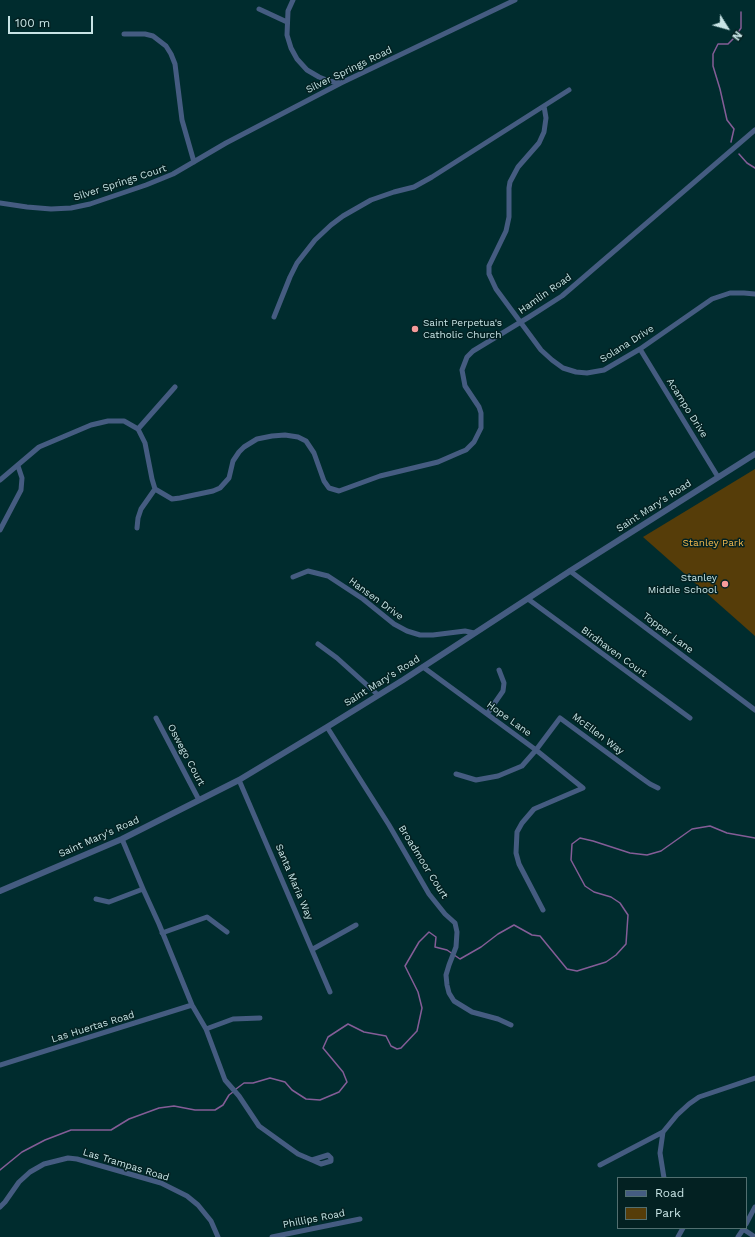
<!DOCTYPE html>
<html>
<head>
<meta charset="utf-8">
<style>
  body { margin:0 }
  #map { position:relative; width:755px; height:1237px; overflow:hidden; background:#002c2e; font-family:"Work Sans",sans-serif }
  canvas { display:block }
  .legend { position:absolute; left:617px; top:1177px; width:130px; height:52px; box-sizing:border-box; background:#032122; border:1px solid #526f70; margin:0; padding:5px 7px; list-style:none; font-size:12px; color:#c8e4e5 }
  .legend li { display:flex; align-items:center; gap:8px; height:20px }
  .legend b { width:20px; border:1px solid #526f70 }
  .north { position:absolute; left:707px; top:8px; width:40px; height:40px; -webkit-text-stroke:3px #032122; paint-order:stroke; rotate:127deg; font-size:11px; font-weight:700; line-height:16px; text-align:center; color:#c8e4e5 }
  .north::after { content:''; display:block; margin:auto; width:14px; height:18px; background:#c8e4e5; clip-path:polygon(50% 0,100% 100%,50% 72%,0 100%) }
  .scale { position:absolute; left:8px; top:16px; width:85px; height:18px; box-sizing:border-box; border:2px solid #c8e4e5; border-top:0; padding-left:5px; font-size:12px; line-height:14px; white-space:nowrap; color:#c8e4e5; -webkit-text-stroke:3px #032122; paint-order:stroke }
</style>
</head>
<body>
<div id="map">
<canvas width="755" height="1237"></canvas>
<ul class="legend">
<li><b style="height:5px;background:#455c81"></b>Road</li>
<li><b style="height:11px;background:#563d09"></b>Park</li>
</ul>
<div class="north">N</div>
<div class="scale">100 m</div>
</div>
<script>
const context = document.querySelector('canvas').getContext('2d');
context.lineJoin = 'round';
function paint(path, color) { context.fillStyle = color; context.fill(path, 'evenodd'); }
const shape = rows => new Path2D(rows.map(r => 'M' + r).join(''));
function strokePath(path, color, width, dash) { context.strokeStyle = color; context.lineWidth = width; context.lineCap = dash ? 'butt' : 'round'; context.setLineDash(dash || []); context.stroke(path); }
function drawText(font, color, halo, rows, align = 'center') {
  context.font = font + ' "Work Sans",sans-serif'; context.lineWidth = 3; context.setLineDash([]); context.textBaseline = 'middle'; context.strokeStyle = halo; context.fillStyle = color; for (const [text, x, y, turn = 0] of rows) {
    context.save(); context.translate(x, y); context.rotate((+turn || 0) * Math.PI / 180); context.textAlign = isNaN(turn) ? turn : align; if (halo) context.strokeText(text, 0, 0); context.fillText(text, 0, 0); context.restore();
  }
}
paint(shape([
  [755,469,755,636,643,537]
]), '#563d09');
strokePath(shape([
  [731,142,734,129,727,120,720,89,713,66,713,54,718,44,728,44,735,37,741,28,741,12],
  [739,154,747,163,755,168],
  [236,1089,244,1083,253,1083,270,1078,285,1082,292,1090,306,1099,320,1100,339,1092,347,1082,343,1072,323,1048,328,1037,348,1024,364,1032,386,1036,391,1046,397,1049,401,1048,417,1031,422,1008,418,992,405,966,419,942,429,932,436,937,435,947,447,950,460,959,481,947,498,934,514,925,532,935,540,936,567,969,577,971,606,962,616,955,626,944,628,915,620,903,611,897,594,892,585,886,571,860,572,844,580,838,593,841,630,853,647,855,661,851,692,829,710,826,727,833,755,838],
  [0,1170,22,1152,45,1140,71,1130,111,1130,129,1119,159,1108,174,1106,195,1110,215,1110,223,1105,229,1095,233,1092]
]), '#845d97', 1.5);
strokePath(shape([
  [293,0,288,11,287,35,291,48,297,59,307,70,319,77,329,81,340,83],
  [259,9,287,22],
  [124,34,145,34,153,36,166,46,171,54,175,64,182,120,194,162],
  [544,106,546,118,544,132,539,143,518,167,510,182,509,188,509,217,506,231,489,266,489,274,496,289,541,350,552,360,563,368,576,372,587,373,604,370,640,349,712,299,730,293,744,293,755,294],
  [0,203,27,207,51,209,71,208,90,204,146,185,173,174,226,143,341,83,515,0],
  [274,317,290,277,297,263,315,240,331,225,343,216,371,200,394,192,414,187,432,177,569,90],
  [640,349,718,477],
  [138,429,175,387],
  [0,480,39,447,91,425,108,421,124,421,138,429,145,443,152,479,155,489,172,499,180,498,213,491,220,488,229,478,233,461,239,452,244,447,257,439,272,436,285,435,298,437,306,441,314,453,324,481,329,488,339,491,380,476,438,462,461,452,466,450,474,442,481,428,481,413,479,407,465,386,462,370,467,357,473,351,529,317,562,296,755,130],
  [137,528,138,518,141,509,155,489],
  [0,530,21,490,22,478,18,466],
  [570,571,755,710],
  [293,577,308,571,328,576,363,599,394,624,407,631,420,635,433,635,465,631,474,633],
  [528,599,690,718],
  [318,644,337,658,378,695],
  [423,667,536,750,583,788,534,809,522,823,517,832,516,853,519,864,543,910],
  [487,714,503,691,504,683,499,670],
  [156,718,199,800],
  [327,727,389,825,429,894,445,914,455,923,457,932,456,947,449,965,446,975,447,985,449,993,454,1001,472,1012,498,1019,511,1025],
  [456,774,476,780,498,776,522,766,536,750,560,718,636,774,650,784,658,788],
  [239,780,330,992],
  [122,839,143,889,159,924,192,1005,206,1029,225,1080,239,1096,259,1126,298,1154,312,1160,321,1164,331,1161,331,1158,328,1155,312,1160],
  [96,899,109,902,143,889],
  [162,933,207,917,227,932],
  [313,949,356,925],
  [206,1029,233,1019,260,1018],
  [0,1065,192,1005],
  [600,1165,663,1132],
  [664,1178,660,1153,663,1132,677,1115,689,1104,699,1097,755,1078],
  [0,1207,5,1202,19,1182,30,1172,44,1164,68,1158,77,1159,161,1183,187,1196,198,1205,211,1221,218,1237],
  [746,1224,755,1207],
  [743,1229,755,1237],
  [272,1237,360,1219],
  [678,1237,683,1228],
  [738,1237,744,1228]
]), '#455c81', 5);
strokePath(shape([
  [0,891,122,839,239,780,327,727,403,680,570,571,755,454]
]), '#455c81', 6);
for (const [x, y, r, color] of [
  [415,329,4,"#f59b9b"],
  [725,584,4,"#f59b9b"]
]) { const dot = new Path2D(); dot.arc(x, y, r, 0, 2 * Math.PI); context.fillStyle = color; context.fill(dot); strokePath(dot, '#032122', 1.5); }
drawText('10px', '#c8e4e5', '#032122', [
  ["Silver Springs Road",349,70,-26],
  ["Silver Springs Court",120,183,-18],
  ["Hamlin Road",545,294,-35],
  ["Solana Drive",627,344,-32],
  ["Acampo Drive",687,408,58],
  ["Saint Mary's Road",654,506,-33],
  ["Hansen Drive",376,599,36],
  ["Topper Lane",668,633,37],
  ["Birdhaven Court",614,652,36],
  ["Saint Mary's Road",382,681,-32],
  ["Hope Lane",509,719,36],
  ["McEllen Way",598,734,37],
  ["Oswego Court",186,755,62],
  ["Saint Mary's Road",99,837,-24],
  ["Broadmoor Court",423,862,58],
  ["Santa Maria Way",294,882,67],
  ["Las Huertas Road",93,1027,-17],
  ["Las Trampas Road",126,1165,17],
  ["Phillips Road",314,1219,-11]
]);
drawText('10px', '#c8e4e5', '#032122', [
  ["Saint Perpetua's",423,323],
  ["Catholic Church",423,335],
  ["Stanley",717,578,"right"],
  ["Middle School",717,590,"right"]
], 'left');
drawText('10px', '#f5ba4d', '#032122', [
  ["Stanley Park",713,543]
]);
</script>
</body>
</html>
